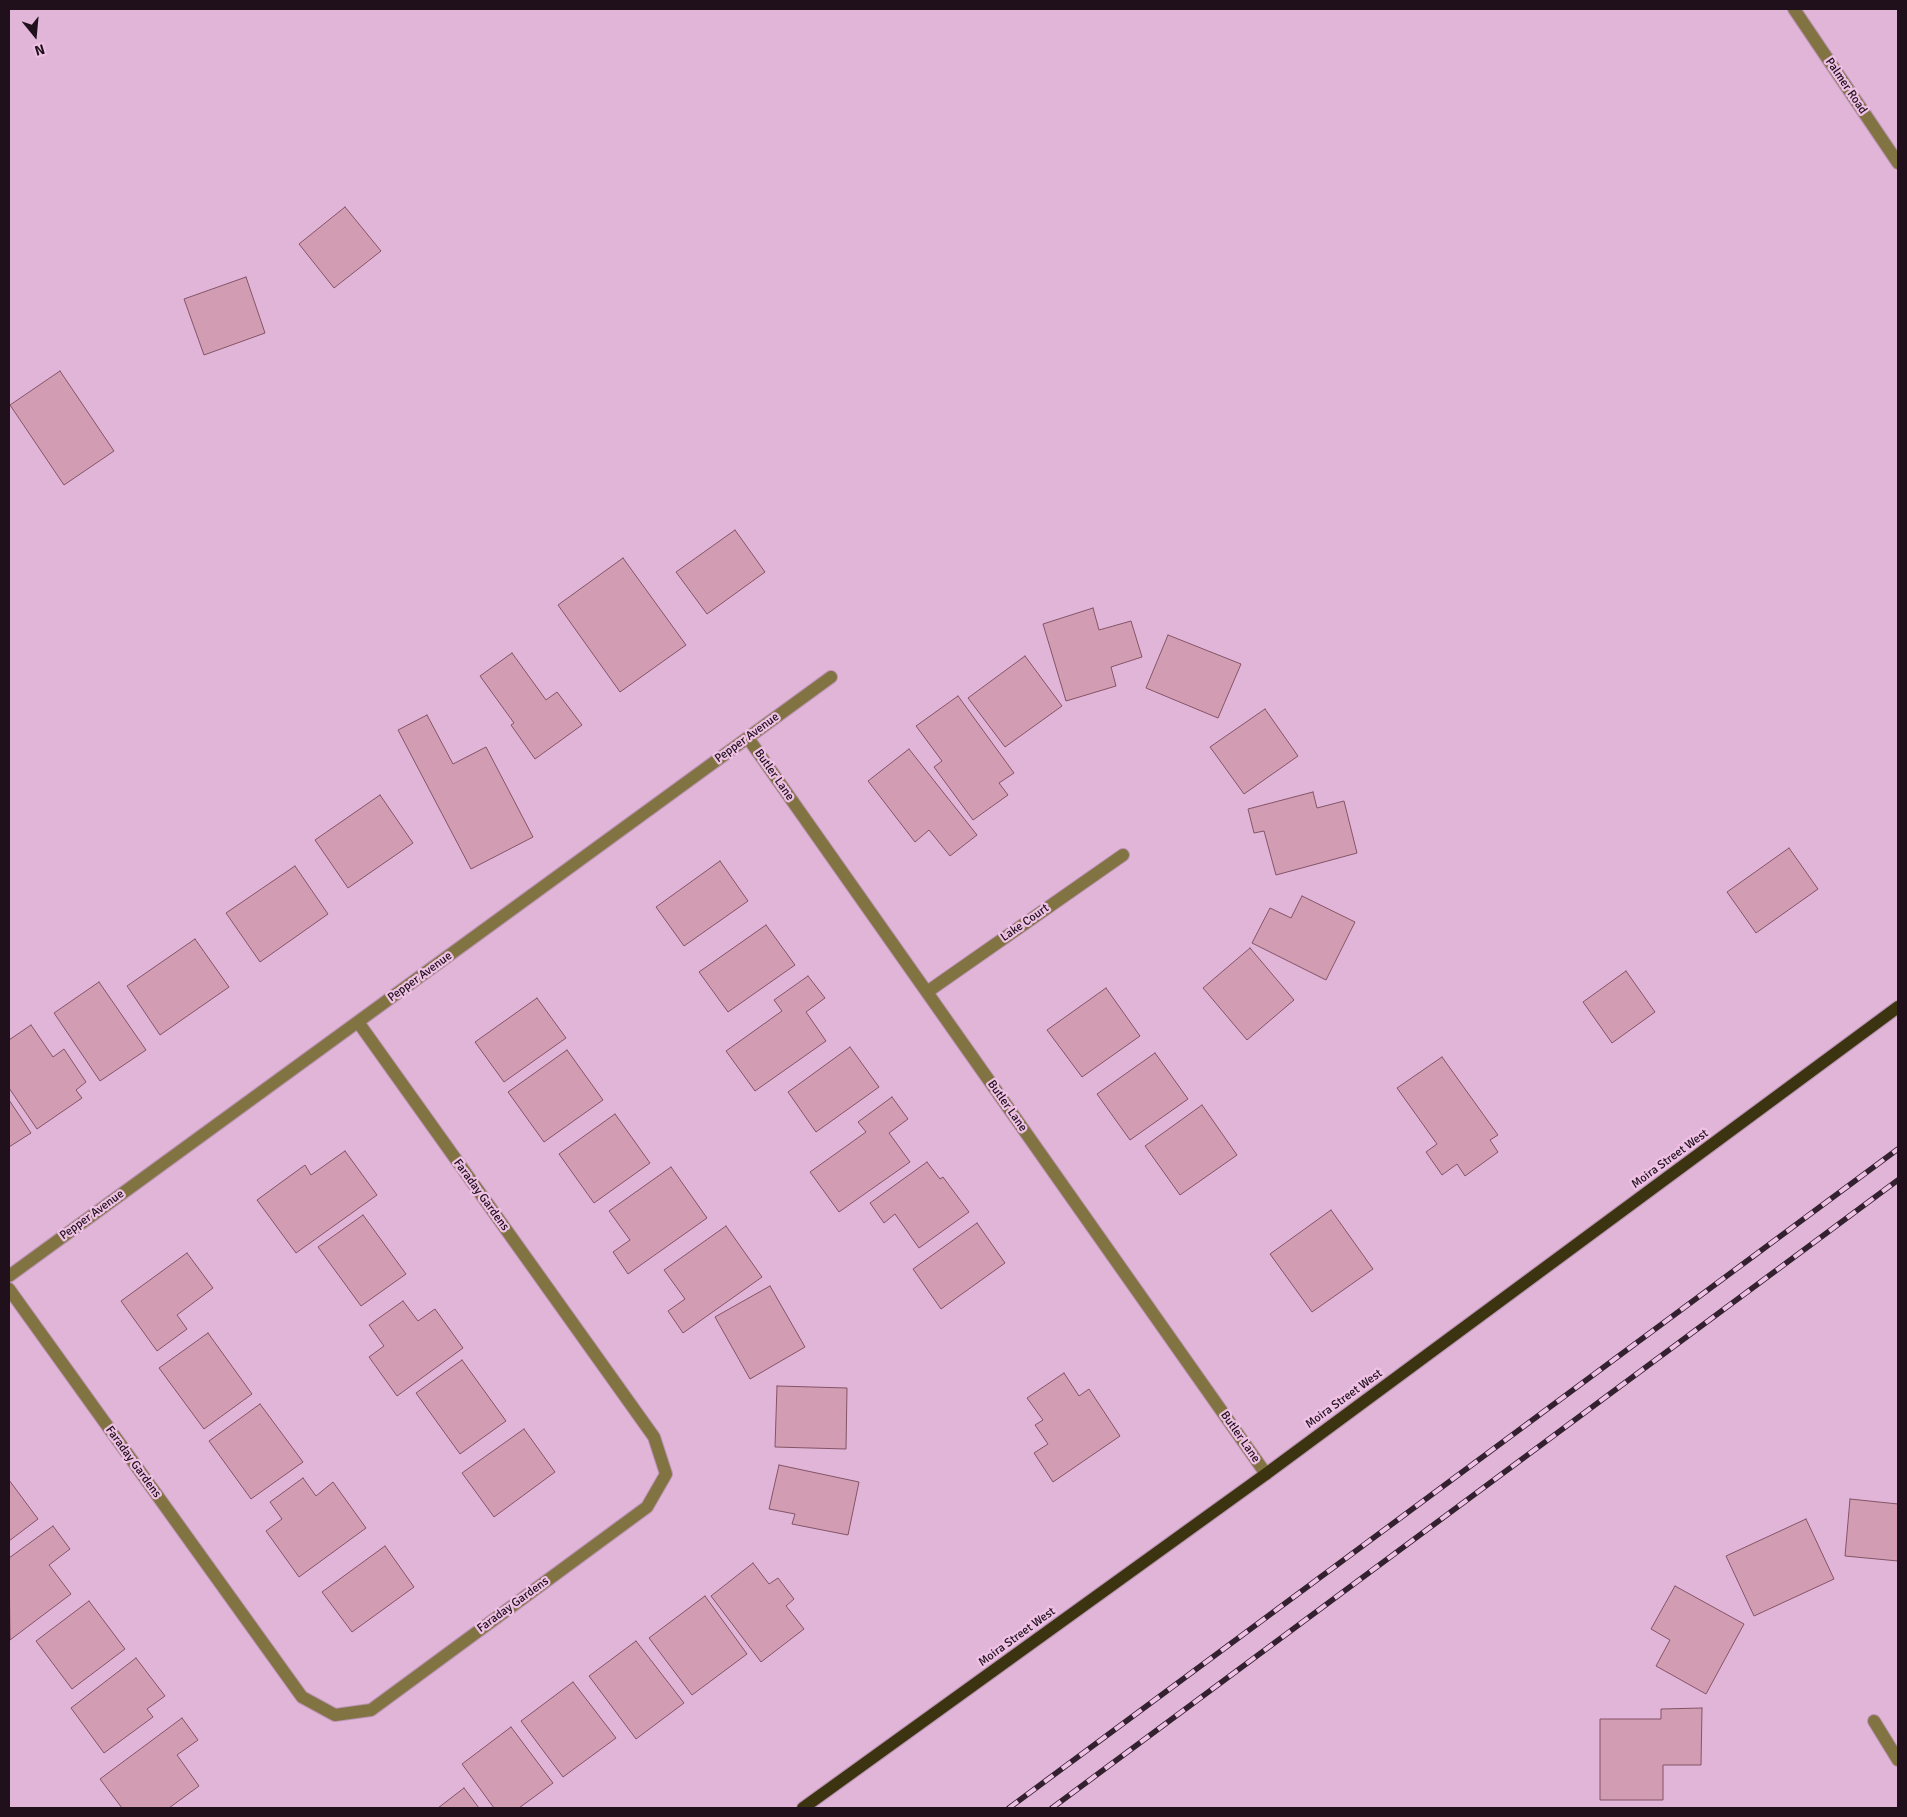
<!DOCTYPE html>
<html>
<head>
<meta charset="utf-8">
<style>
  body { margin:0 }
  #map { position:relative; width:1907px; height:1817px; overflow:hidden; background:#e1b5d8; font-family:Signika,sans-serif }
  canvas { display:block }
  .frame { position:absolute; inset:0; border:10px solid #1f101c; pointer-events:none }
  .north { position:absolute; left:10px; top:10px; width:50px; height:50px; -webkit-text-stroke:4px #efc1e5; paint-order:stroke; rotate:163deg; font-size:14px; font-weight:700; line-height:20px; text-align:center; color:#1f101c }
  .north::after { content:''; display:block; margin:auto; width:18px; height:22px; background:#1f101c; clip-path:polygon(50% 0,100% 100%,50% 72%,0 100%) }
</style>
</head>
<body>
<div id="map">
<canvas width="1907" height="1817"></canvas>
<div class="frame"></div>
<div class="north">N</div>
</div>
<script>
const context = document.querySelector('canvas').getContext('2d');
context.lineJoin = 'round';
function paint(path, color) { context.fillStyle = color; context.fill(path, 'evenodd'); }
const shape = rows => new Path2D(rows.map(r => 'M' + r).join(''));
function strokePath(path, color, width, dash) { context.strokeStyle = color; context.lineWidth = width; context.lineCap = dash ? 'butt' : 'round'; context.setLineDash(dash || []); context.stroke(path); }
function drawText(font, color, halo, rows, align = 'center') {
  context.font = font + ' Signika,sans-serif'; context.lineWidth = 4.5; context.setLineDash([]); context.textBaseline = 'middle'; context.strokeStyle = halo; context.fillStyle = color; for (const [text, x, y, turn = 0] of rows) {
    context.save(); context.translate(x, y); context.rotate((+turn || 0) * Math.PI / 180); context.textAlign = isNaN(turn) ? turn : align; if (halo) context.strokeText(text, 0, 0); context.fillText(text, 0, 0); context.restore();
  }
}
const building = shape([
  [345,207,381,251,334,288,299,244,345,207],
  [246,277,265,333,204,355,184,299,246,277],
  [60,371,114,451,64,485,10,405,60,371],
  [735,530,765,572,707,614,676,572,735,530],
  [623,558,686,645,620,692,558,605,623,558],
  [1093,608,1099,630,1131,621,1142,657,1111,667,1116,686,1066,701,1043,624,1093,608],
  [1168,635,1241,664,1218,718,1146,688,1168,635],
  [512,653,546,700,557,692,582,725,535,759,511,725,514,723,480,676,512,653],
  [1025,656,1062,706,1005,747,968,698,1025,656],
  [958,696,1014,773,999,783,1008,795,973,820,934,767,942,761,916,726,958,696],
  [1265,709,1298,756,1244,794,1210,747,1265,709],
  [427,715,453,764,486,747,533,837,471,869,398,730,427,715],
  [909,749,977,835,950,856,929,830,915,842,868,781,909,749],
  [1313,792,1317,808,1344,801,1357,853,1276,875,1264,831,1254,833,1248,809,1313,792],
  [380,795,413,843,348,888,315,840,380,795],
  [1789,848,1818,889,1756,933,1727,892,1789,848],
  [720,861,748,901,684,946,656,907,720,861],
  [295,866,328,914,260,962,226,913,295,866],
  [1302,896,1355,922,1326,980,1252,943,1270,908,1291,918,1302,896],
  [766,925,795,965,728,1012,699,972,766,925],
  [195,939,229,987,160,1035,127,986,195,939],
  [1250,948,1294,1000,1247,1040,1203,988,1250,948],
  [1626,971,1655,1012,1612,1043,1583,1002,1626,971],
  [808,976,825,998,806,1012,826,1041,755,1091,726,1051,782,1011,774,1000,808,976],
  [99,982,146,1050,100,1081,54,1013,99,982],
  [1106,988,1140,1036,1082,1077,1047,1030,1106,988],
  [537,998,566,1038,504,1082,475,1042,537,998],
  [31,1025,53,1057,64,1049,86,1082,76,1090,82,1098,37,1129,9,1088,9,1040,31,1025],
  [850,1047,879,1087,816,1132,788,1092,850,1047],
  [567,1050,603,1100,544,1142,508,1092,567,1050],
  [1155,1053,1188,1099,1130,1140,1097,1094,1155,1053],
  [1442,1057,1498,1135,1490,1140,1498,1152,1465,1176,1457,1164,1442,1175,1426,1152,1437,1144,1397,1088,1442,1057],
  [892,1097,908,1119,889,1133,910,1162,839,1212,810,1172,866,1132,858,1122,892,1097],
  [9,1100,31,1133,9,1147,9,1100],
  [1202,1105,1237,1155,1180,1195,1145,1146,1202,1105],
  [615,1114,650,1163,594,1203,559,1154,615,1114],
  [345,1151,377,1195,296,1253,257,1200,305,1165,311,1175,345,1151],
  [927,1162,940,1179,943,1177,969,1212,919,1248,895,1214,884,1223,870,1203,927,1162],
  [671,1167,707,1218,628,1274,613,1252,630,1240,609,1211,671,1167],
  [1331,1210,1373,1269,1312,1312,1270,1254,1331,1210],
  [363,1215,406,1274,361,1306,318,1247,363,1215],
  [977,1223,1005,1263,941,1309,913,1269,977,1223],
  [726,1226,762,1277,683,1333,668,1311,685,1299,664,1270,726,1226],
  [187,1253,213,1288,177,1315,187,1329,157,1351,121,1301,187,1253],
  [770,1286,805,1347,750,1379,715,1317,770,1286],
  [403,1301,418,1321,435,1309,463,1348,397,1396,369,1357,384,1346,369,1325,403,1301],
  [208,1333,252,1394,204,1429,159,1368,208,1333],
  [462,1360,506,1421,460,1454,416,1393,462,1360],
  [1064,1373,1079,1396,1089,1389,1120,1436,1053,1482,1034,1453,1048,1444,1035,1425,1043,1420,1027,1398,1064,1373],
  [777,1386,847,1388,846,1449,775,1447,777,1386],
  [260,1404,303,1462,251,1499,209,1441,260,1404],
  [524,1429,555,1472,494,1517,462,1473,524,1429],
  [779,1465,859,1482,848,1535,792,1524,795,1514,769,1509,779,1465],
  [303,1478,316,1496,333,1482,366,1528,299,1577,266,1531,282,1519,270,1502,303,1478],
  [9,1480,38,1519,9,1541,9,1480],
  [1850,1499,1898,1504,1898,1561,1845,1556,1850,1499],
  [1806,1519,1834,1579,1754,1616,1726,1556,1806,1519],
  [53,1526,70,1549,49,1565,71,1594,10,1640,9,1558,53,1526],
  [385,1546,414,1587,352,1632,322,1592,385,1546],
  [753,1563,769,1584,778,1578,794,1599,786,1606,804,1629,761,1662,711,1596,753,1563],
  [1675,1586,1744,1624,1706,1694,1656,1666,1670,1640,1651,1629,1675,1586],
  [705,1596,747,1654,692,1695,649,1638,705,1596],
  [89,1601,125,1649,72,1689,36,1641,89,1601],
  [636,1641,684,1703,636,1739,589,1676,636,1641],
  [136,1658,165,1696,147,1709,153,1717,104,1753,71,1708,136,1658],
  [573,1682,616,1738,563,1777,521,1721,573,1682],
  [1702,1708,1701,1765,1663,1765,1663,1800,1600,1800,1600,1719,1661,1719,1661,1709,1702,1708],
  [182,1718,198,1740,177,1755,199,1786,169,1808,122,1808,100,1779,182,1718],
  [511,1727,553,1783,519,1808,494,1808,462,1764,511,1727],
  [464,1788,479,1808,438,1808,464,1788]
]);
paint(building, '#d29db2');
strokePath(building, '#835367', 1);
const minor = shape([
  [1794,9,1898,163],
  [748,738,1266,1474],
  [927,992,1123,855],
  [9,1276,831,677],
  [9,1289,302,1697,335,1715,371,1710,647,1507,666,1474,654,1437,358,1022],
  [1874,1721,1898,1760]
]);
const major = shape([
  [803,1808,1266,1474,1898,1007]
]);
strokePath(minor, '#ba94b2', 14);
strokePath(major, '#ba94b2', 14);
strokePath(minor, '#827343', 12);
strokePath(major, '#3c3310', 12);
const rail = shape([
  [1009,1808,1898,1149],
  [1052,1808,1898,1180]
]);
strokePath(rail, '#342130', 5.5);
strokePath(rail, '#efc1e5', 4, [11]);
drawText('12px', '#1f101c', '#efc1e5', [
  ["Palmer Road",1846,86,56],
  ["Pepper Avenue",747,738,-36],
  ["Butler Lane",774,775,55],
  ["Lake Court",1025,923,-35],
  ["Pepper Avenue",420,977,-36],
  ["Butler Lane",1007,1106,55],
  ["Moira Street West",1670,1159,-36],
  ["Faraday Gardens",481,1195,54],
  ["Pepper Avenue",92,1215,-36],
  ["Moira Street West",1344,1399,-36],
  ["Butler Lane",1240,1437,55],
  ["Faraday Gardens",133,1462,54],
  ["Faraday Gardens",513,1605,-36],
  ["Moira Street West",1017,1637,-36]
]);
</script>
</body>
</html>
